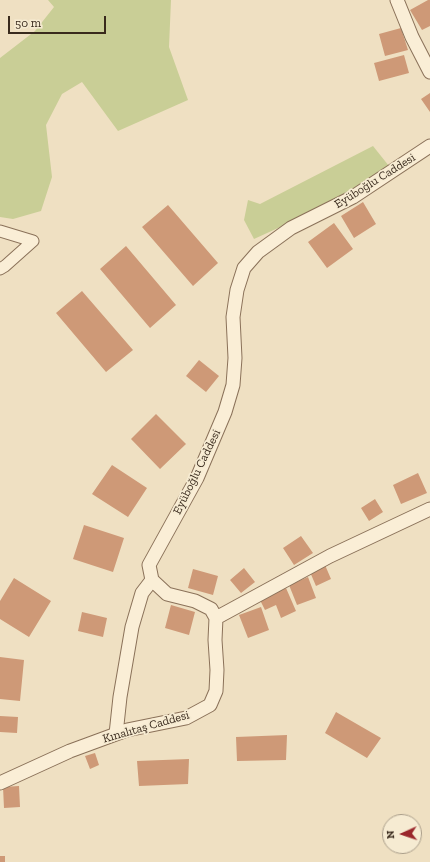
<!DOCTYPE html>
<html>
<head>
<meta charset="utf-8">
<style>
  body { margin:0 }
  #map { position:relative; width:430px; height:862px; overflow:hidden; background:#efe0c2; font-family:"Zilla Slab",serif }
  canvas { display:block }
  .north { position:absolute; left:382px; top:814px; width:40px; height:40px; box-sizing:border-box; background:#f6ebd2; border:1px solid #aa9e8a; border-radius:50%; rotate:267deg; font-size:11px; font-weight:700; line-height:16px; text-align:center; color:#392a1d }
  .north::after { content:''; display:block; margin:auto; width:14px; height:18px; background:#9a272c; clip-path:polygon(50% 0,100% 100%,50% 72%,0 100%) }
  .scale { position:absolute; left:8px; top:16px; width:98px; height:18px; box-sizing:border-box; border:2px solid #392a1d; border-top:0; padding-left:5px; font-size:12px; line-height:14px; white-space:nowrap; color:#392a1d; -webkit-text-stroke:3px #f6ebd2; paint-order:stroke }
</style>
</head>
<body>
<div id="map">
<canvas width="430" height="862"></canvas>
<div class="north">N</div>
<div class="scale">50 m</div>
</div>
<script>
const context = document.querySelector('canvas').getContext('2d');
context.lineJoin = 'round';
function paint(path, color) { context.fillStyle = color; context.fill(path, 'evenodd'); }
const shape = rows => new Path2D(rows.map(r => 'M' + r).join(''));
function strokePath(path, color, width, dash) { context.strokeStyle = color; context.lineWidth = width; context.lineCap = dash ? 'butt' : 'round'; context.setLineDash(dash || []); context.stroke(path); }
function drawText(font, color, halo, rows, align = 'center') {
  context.font = font + ' "Zilla Slab",serif'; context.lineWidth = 3.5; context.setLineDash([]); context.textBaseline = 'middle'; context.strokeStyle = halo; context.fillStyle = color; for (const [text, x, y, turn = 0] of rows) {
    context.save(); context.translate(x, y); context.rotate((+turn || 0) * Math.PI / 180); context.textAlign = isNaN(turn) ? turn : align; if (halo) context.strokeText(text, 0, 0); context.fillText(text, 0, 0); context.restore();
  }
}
paint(shape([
  [48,0,171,0,169,47,188,100,118,131,82,82,62,94,46,125,52,177,41,211,13,219,0,217,0,58,35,31,54,7],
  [373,146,393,171,350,195,254,239,244,220,248,200,260,204]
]), '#c9ce96');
paint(shape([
  [428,0,430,0,430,26,422,30,410,10],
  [401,28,408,50,385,56,379,34],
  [404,55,409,73,379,81,374,63],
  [430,93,430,112,421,99],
  [363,202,376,224,354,238,341,216],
  [168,205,218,263,193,286,142,227],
  [334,223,353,249,327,268,308,242],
  [126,246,176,305,150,328,100,269],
  [82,291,133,350,106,372,56,313],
  [199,360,219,376,206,392,186,376],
  [156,414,186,444,160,469,131,439],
  [112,465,147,488,128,517,92,494],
  [418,473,427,493,401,504,393,485],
  [375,499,383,512,369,521,361,508],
  [84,525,124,538,113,572,73,559],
  [301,536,313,553,294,565,283,548],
  [325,565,331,579,316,586,310,572],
  [244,568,255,582,241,593,230,580],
  [193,569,218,576,213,595,188,588],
  [308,577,316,598,297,605,289,585],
  [14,578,51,601,29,637,0,619,0,601],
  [286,588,296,611,281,618,276,605,265,610,260,600],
  [171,605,195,612,189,635,165,628],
  [261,607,269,630,248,638,239,615],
  [82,612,107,618,103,637,78,631],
  [0,657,24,660,20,701,0,699],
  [336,712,381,738,367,758,325,733],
  [0,716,18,717,17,733,0,732],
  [287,735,286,760,237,761,236,737],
  [95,753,99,765,90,769,85,756],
  [189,759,188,784,139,786,137,761],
  [19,786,20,807,4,808,3,787],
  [0,856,5,856,5,862,0,862]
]), '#ce9977');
const minor = shape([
  [0,231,33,241],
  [0,269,5,266,33,241]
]);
const tertiary = shape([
  [397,0,412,37,430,72],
  [216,618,211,609,195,601,167,594,152,580,149,565,197,478,225,412,233,385,235,358,233,317,237,290,244,268,258,252,291,228,353,197,430,146],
  [216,618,330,556,430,509],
  [116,734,120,697,132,627,142,593,152,580],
  [0,783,70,751,127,730,186,718,210,705,216,691,217,670,215,640,216,618]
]);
strokePath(minor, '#8a7159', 13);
strokePath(tertiary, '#8a7159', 15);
strokePath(minor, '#faeed6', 11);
strokePath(tertiary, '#faeed6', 13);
drawText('12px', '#392a1d', '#f6ebd2', [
  ["Eyüboğlu Caddesi",375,181,-32],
  ["Eyüboğlu Caddesi",197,472,-64],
  ["Kınalıtaş Caddesi",146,727,-16]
]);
</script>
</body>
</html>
